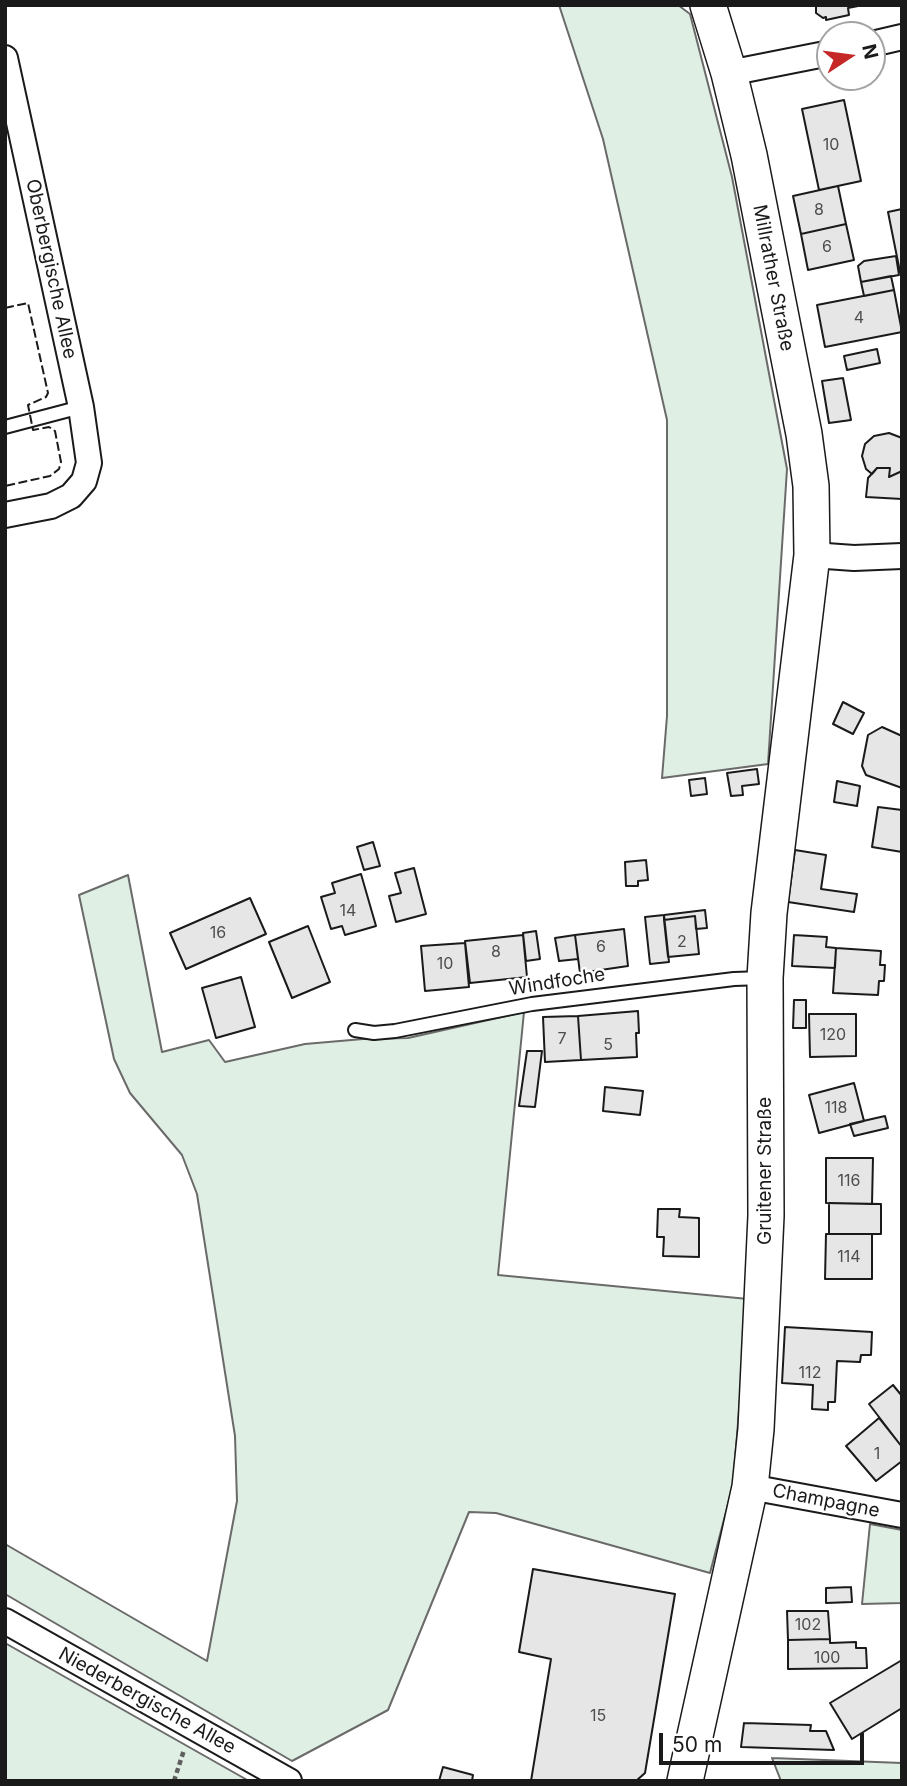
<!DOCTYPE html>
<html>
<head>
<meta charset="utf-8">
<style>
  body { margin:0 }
  #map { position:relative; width:907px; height:1786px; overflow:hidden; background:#fff; font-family:Inter,sans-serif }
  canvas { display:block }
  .frame { position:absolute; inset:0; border:7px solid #1a1a1a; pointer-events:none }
  .north { position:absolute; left:816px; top:21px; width:70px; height:70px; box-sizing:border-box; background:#fff; border:2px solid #a3a3a3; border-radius:50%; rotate:77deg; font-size:19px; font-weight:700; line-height:28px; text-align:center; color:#1a1a1a }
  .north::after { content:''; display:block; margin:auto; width:24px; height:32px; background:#c62828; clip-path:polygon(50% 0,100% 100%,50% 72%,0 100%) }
  .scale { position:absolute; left:659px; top:1733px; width:205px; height:32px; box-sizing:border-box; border:4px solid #1a1a1a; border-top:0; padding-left:9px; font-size:21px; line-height:24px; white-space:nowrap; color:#1a1a1a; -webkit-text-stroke:5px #fff; paint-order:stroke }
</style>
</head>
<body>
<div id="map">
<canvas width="907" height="1786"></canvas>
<div class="frame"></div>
<div class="north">N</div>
<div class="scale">50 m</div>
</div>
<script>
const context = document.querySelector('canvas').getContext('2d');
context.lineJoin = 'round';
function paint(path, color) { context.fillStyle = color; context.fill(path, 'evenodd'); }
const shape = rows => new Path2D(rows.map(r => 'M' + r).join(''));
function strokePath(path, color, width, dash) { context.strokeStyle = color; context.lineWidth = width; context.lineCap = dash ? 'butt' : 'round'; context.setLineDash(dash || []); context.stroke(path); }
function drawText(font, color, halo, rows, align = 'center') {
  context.font = font + ' Inter,sans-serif'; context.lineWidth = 5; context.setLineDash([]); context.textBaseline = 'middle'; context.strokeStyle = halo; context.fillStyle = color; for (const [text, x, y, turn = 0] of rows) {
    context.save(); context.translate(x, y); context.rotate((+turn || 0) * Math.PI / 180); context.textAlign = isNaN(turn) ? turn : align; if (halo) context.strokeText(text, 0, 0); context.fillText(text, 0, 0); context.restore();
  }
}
const green = shape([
  [559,5,678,5,690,14,732,177,787,469,768,764,662,778,667,716,667,420,603,139,559,5],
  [128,875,162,1052,209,1040,225,1062,305,1044,363,1039,408,1038,524,1012,498,1275,748,1299,733,1485,710,1573,496,1513,469,1512,388,1710,292,1761,5,1594,5,1544,207,1661,237,1501,235,1436,197,1194,182,1155,130,1093,114,1059,79,895,128,875],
  [870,1524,902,1530,902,1603,862,1604,870,1524],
  [5,1643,249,1781,5,1781,5,1643],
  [772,1758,902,1763,902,1781,781,1781,772,1758]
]);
paint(green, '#e0efe3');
strokePath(green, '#6a6a6a', 2);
const building = shape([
  [816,5,863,5,848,8,849,15,826,20,826,17,823,18,816,13,816,5],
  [844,100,861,181,819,190,802,109,844,100],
  [838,186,846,224,801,234,793,196,838,186],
  [902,209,902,272,900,272,888,212,902,209],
  [846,224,854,260,808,270,801,234,846,224],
  [896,256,899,275,861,282,858,266,864,261,896,256],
  [891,276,894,290,864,296,861,282,891,276],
  [894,290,902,332,825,347,817,305,894,290],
  [877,349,880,363,847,370,844,356,877,349],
  [843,378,851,420,829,423,822,381,843,378],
  [889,433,902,438,902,471,889,477,890,468,877,468,872,474,866,469,862,456,865,444,874,436,889,433],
  [877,468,890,468,889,477,902,471,902,499,866,497,868,478,877,468],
  [843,702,864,713,853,734,833,724,843,702],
  [882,727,902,736,902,788,866,775,862,766,868,735,882,727],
  [757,769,759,784,742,786,743,795,731,796,727,773,757,769],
  [705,778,707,794,691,796,689,780,705,778],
  [837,781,860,786,857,806,834,802,837,781],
  [878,807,902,810,902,852,872,847,878,807],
  [373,842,380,866,364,870,357,847,373,842],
  [795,850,826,855,821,889,857,894,854,912,788,902,795,850],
  [646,860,648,880,638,881,638,886,626,886,625,862,646,860],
  [414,868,426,914,396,922,389,896,401,893,395,873,414,868],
  [361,874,376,926,345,935,342,926,331,929,321,897,335,893,332,883,361,874],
  [250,898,266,934,186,969,170,933,250,898],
  [705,910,707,928,696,929,695,916,664,920,664,915,705,910],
  [664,915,669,962,650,964,645,917,664,915],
  [695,916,699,954,668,957,664,920,695,916],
  [308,926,330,982,292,998,269,942,308,926],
  [624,929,628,966,580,973,575,935,624,929],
  [536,931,540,959,526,961,523,933,536,931],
  [523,935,527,977,470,983,465,941,523,935],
  [575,935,578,959,559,961,555,938,575,935],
  [794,935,827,937,826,947,836,948,835,968,792,966,794,935],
  [465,943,469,987,425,991,421,946,465,943],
  [836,948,881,951,880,965,885,965,884,981,879,981,878,995,833,993,836,948],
  [241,977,255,1027,216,1038,202,988,241,977],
  [794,1000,806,1000,806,1028,793,1028,794,1000],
  [638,1011,639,1033,636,1033,637,1057,581,1060,578,1016,638,1011],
  [809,1014,856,1014,856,1056,810,1057,809,1014],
  [578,1016,581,1060,545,1062,543,1017,578,1016],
  [527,1051,542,1051,535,1107,519,1106,527,1051],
  [854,1083,864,1121,819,1133,809,1095,854,1083],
  [605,1087,643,1091,640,1115,603,1111,605,1087],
  [885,1116,888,1128,854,1136,850,1124,885,1116],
  [826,1158,873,1158,872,1204,826,1203,826,1158],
  [829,1203,881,1204,881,1234,829,1234,829,1203],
  [658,1209,680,1209,679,1217,699,1218,699,1257,663,1256,664,1237,657,1237,658,1209],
  [826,1234,872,1234,872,1279,825,1279,826,1234],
  [785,1327,872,1332,871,1355,861,1355,860,1362,837,1361,835,1402,828,1402,828,1410,812,1409,813,1385,782,1383,785,1327],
  [893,1385,902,1396,902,1447,869,1404,893,1385],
  [879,1418,902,1447,902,1461,876,1481,846,1446,879,1418],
  [533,1569,675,1594,645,1773,636,1781,531,1781,551,1659,519,1652,533,1569],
  [851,1587,852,1602,826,1603,826,1588,851,1587],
  [787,1611,828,1611,830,1639,788,1640,787,1611],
  [830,1639,830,1643,856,1642,856,1648,866,1648,867,1668,788,1669,788,1640,830,1639],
  [902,1660,902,1708,852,1739,830,1703,902,1660],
  [744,1723,811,1725,810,1731,826,1731,834,1750,741,1747,744,1723],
  [443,1767,473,1775,472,1781,439,1781,443,1767]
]);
paint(building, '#e6e6e6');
strokePath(building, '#1a1a1a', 2);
const lane = shape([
  [5,427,81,407],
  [355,1030,374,1033,395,1031,532,1004,734,979,763,978]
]);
const street = shape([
  [872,44,902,37],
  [5,58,81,407,89,463,84,481,71,496,51,506,5,515],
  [729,73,830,53],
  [812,555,854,558,902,556],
  [750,1487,902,1515],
  [5,1621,289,1781]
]);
const secondary = shape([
  [685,1781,750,1487,756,1429,766,1216,765,978,769,913,812,555,811,486,804,434,749,155,729,73,708,5]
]);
strokePath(lane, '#1a1a1a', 16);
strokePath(street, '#1a1a1a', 28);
strokePath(secondary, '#1a1a1a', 38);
strokePath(shape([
  [174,1781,184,1750]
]), '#5f5f5f', 4.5, [5, 3.5]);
strokePath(lane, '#fff', 12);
strokePath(street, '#fff', 24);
strokePath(secondary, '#fff', 35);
strokePath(shape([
  [5,308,28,303,48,393,46,397,28,405,33,430,49,427,55,431,61,462,59,469,50,476,5,486]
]), '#1a1a1a', 2, [9, 3.5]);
drawText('16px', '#4d4d4d', null, [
  ["10",831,145],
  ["8",819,210],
  ["6",827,247],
  ["4",859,318],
  ["14",348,911],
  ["16",218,933],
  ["2",682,942],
  ["6",601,947],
  ["8",496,952],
  ["10",445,964],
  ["120",833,1035],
  ["7",562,1039],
  ["5",608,1045],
  ["118",836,1108],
  ["116",849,1181],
  ["114",849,1257],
  ["112",810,1373],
  ["1",877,1454],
  ["102",808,1625],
  ["100",827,1658],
  ["15",598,1716]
]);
drawText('19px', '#1a1a1a', '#fff', [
  ["Oberbergische Allee",51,269,78],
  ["Millrather Straße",773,278,79],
  ["Windfoche",557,982,-9],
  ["Gruitener Straße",765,1171,-90],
  ["Champagne",826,1501,11],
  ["Niederbergische Allee",147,1701,29]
]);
</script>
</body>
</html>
